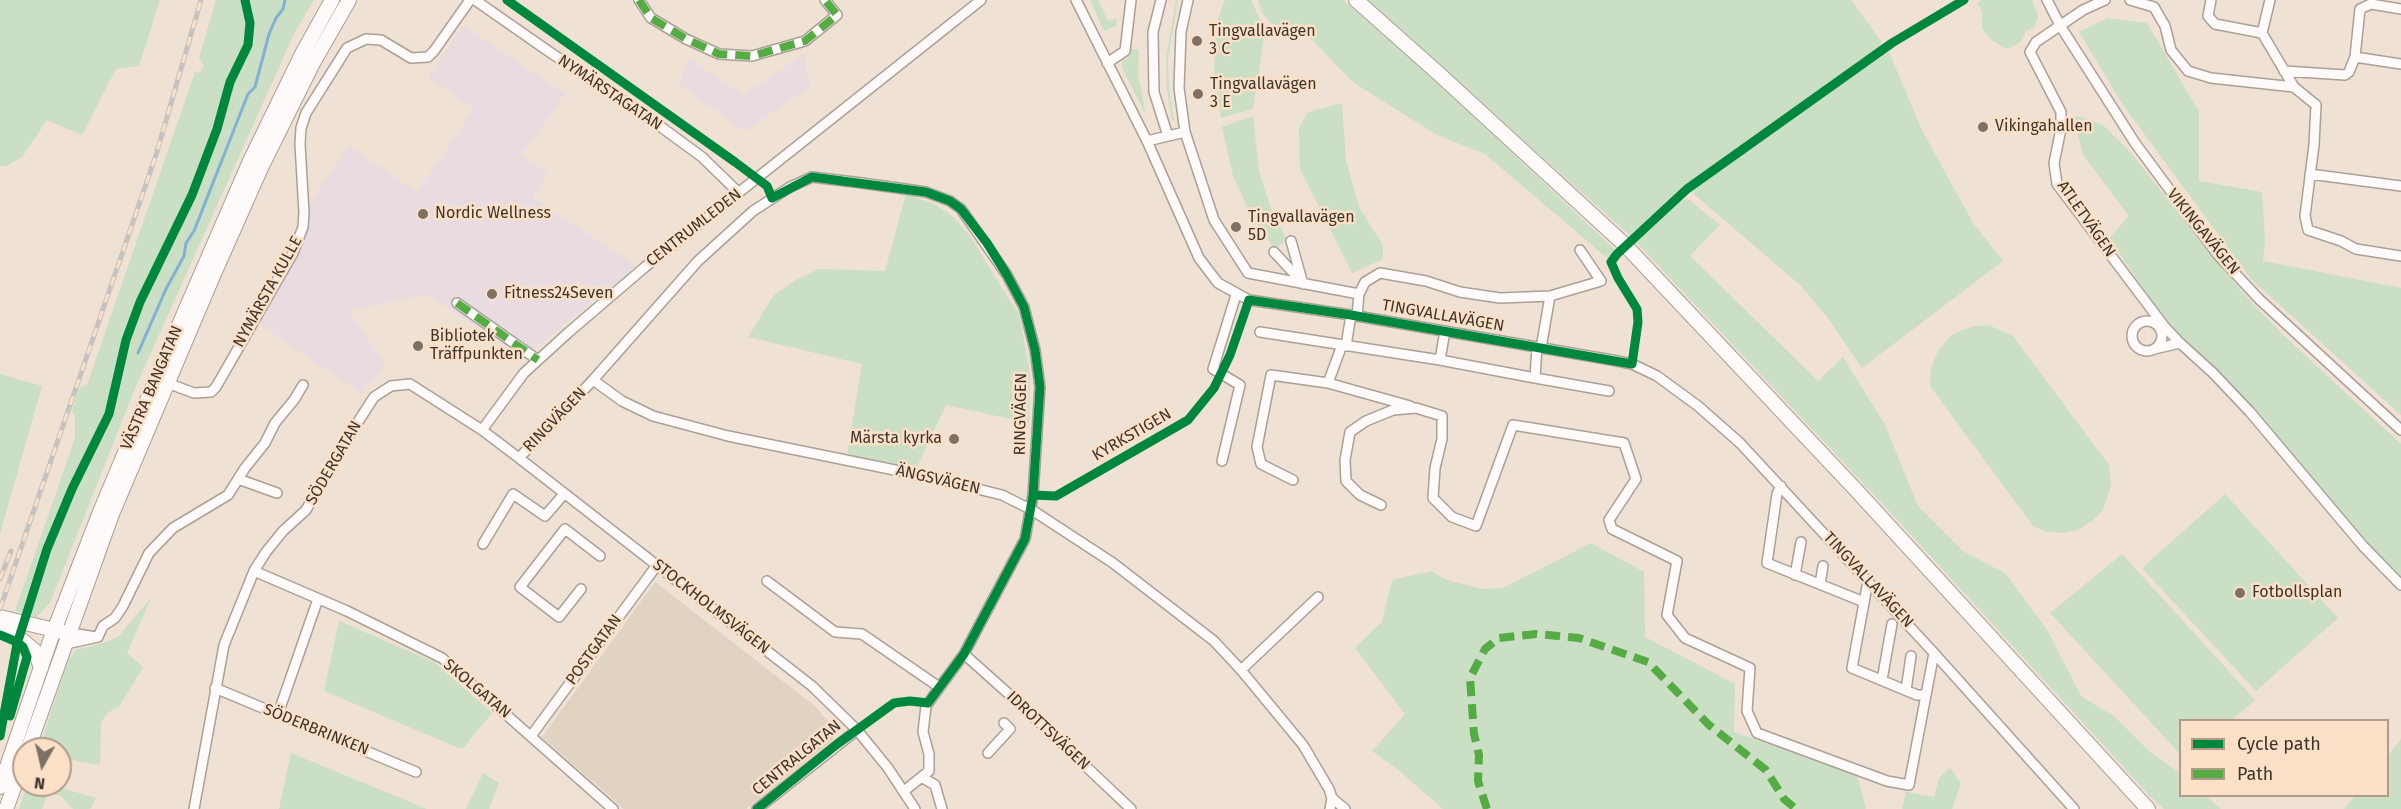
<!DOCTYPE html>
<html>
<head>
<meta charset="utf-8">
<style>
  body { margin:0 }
  #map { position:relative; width:2401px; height:809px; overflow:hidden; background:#efe1d4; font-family:"Fira Sans",sans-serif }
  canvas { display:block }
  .legend { position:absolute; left:2179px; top:719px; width:210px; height:78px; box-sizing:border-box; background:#fbe0c8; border:2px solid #b09b89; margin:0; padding:8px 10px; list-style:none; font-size:18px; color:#3f342b }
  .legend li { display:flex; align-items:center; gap:12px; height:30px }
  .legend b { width:30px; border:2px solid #b09b89 }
  .north { position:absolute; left:12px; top:737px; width:60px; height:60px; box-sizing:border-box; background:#fbe0c8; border:2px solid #b09b89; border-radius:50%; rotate:188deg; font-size:16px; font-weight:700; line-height:24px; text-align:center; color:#3f342b }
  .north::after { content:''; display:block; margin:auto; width:21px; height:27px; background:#7d7166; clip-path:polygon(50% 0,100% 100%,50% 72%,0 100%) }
</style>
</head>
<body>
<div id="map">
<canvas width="2401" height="809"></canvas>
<ul class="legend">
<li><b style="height:8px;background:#00873e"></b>Cycle path</li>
<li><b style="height:8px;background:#56ac44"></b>Path</li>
</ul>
<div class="north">N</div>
</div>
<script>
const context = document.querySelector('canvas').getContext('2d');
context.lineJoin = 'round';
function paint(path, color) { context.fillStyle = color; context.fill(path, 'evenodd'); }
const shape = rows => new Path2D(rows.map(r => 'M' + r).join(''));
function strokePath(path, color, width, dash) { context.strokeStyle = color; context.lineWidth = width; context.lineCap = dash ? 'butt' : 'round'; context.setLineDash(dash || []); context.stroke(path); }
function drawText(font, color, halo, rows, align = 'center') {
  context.font = font + ' "Fira Sans",sans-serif'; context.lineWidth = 5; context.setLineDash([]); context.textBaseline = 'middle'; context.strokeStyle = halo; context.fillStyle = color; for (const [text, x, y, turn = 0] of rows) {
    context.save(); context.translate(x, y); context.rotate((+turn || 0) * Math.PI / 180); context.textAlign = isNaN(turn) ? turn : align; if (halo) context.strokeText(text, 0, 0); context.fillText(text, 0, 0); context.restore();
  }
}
paint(shape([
  [463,25,565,94,522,154,548,173,533,195,538,201,637,266,523,358,427,294,349,311,385,364,362,394,251,318,284,273,308,224,309,204,349,146,417,192,474,109,428,77],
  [804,54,810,87,745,131,678,84,690,59,744,95]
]), '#e8dce1');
paint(shape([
  [655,582,815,706,831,725,833,740,746,809,624,809,542,737]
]), '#e0d3c2');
paint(shape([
  [0,0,160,0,139,66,116,69,82,135,47,120,23,156,7,166,0,166],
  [216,0,314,0,294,34,136,386,50,603,36,617,15,611,75,438,75,416,72,411,79,388,87,385,195,72,200,73,204,65,199,58],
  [1090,0,1098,0,1108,21,1117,18,1116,26,1104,31],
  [1176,0,1178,0,1168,58,1169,89,1174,120,1172,120,1167,90,1166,58],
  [1225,0,1251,0,1265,30,1253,109,1221,118,1214,71,1217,21],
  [1258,0,1343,0,1431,76,1616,251,1607,258,1485,154,1437,135,1354,83,1309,37,1272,24,1262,13],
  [1365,0,1851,0,1881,41,1880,47,1682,187,1632,237],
  [1982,0,2032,0,2038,16,2035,27,2026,31,2021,42,2007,49,1990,39,1982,28,1982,12,1977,3],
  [2108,18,2147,23,2199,112,2199,181,2262,192,2265,240,2263,261,2401,288,2401,415,2251,279,2123,105,2079,32],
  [1131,49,1139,49,1138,74,1146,115,1122,68,1122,61,1129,57],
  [1889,52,1922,130,1973,223,2003,261,1862,368,1828,318,1800,285,1694,194,1695,186,1805,108],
  [1342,103,1346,161,1360,209,1383,245,1383,259,1352,273,1300,169,1299,128,1308,112],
  [1253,116,1259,171,1270,206,1287,240,1274,249,1251,215,1233,176,1222,127],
  [2073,116,2083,117,2103,125,2130,152,2241,291,2280,332,2401,444,2401,581,2345,522,2208,362,2180,336,2152,301,2109,238,2129,216,2083,155],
  [906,194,932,203,950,214,970,236,1003,290,1006,291,1006,295,1019,314,1030,372,1029,423,946,405,917,467,847,456,862,364,748,337,774,295,797,279,819,269,885,271],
  [1688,199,1720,225,1690,256,1818,381,1843,357,1885,425,1918,506,1963,551,2006,574,2047,630,2081,696,2115,717,2150,752,2180,773,2180,796,2206,796,2221,809,2164,809,2149,795,1891,513,1636,242,1681,200],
  [1988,325,2012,335,2109,465,2111,485,2103,510,2093,520,2078,530,2064,533,2047,532,2033,526,1930,386,1931,368,1938,351,1948,339,1955,333,1971,327],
  [0,374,42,386,0,534],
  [2225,494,2338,618,2256,691,2142,568],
  [1591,543,1644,572,1645,637,1735,684,1734,732,1857,774,1866,809,1443,809,1396,768,1372,751,1405,714,1355,648,1382,622,1392,580,1431,571,1447,580,1482,589,1503,588],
  [2122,554,2255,700,2232,720,2180,720,2180,754,2050,613],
  [151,598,127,653,143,667,119,707,107,713,101,723,100,765,66,759,60,779,60,749,39,749,67,662,76,650,103,643,118,637],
  [339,621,434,662,492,713,463,748,459,748,324,691],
  [2401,739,2401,809,2344,809,2355,796,2388,796,2388,756],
  [291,753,427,809,279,809],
  [1950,768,1961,783,1952,809,1902,809,1906,792,1934,797,1939,778],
  [483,773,499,783,489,809,466,809],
  [27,785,59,785,58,787,96,798,90,809,73,809,61,796,48,793,42,809,19,809]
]), '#cadfc4');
strokePath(shape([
  [138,353,166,289,184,256,186,243,194,231,248,94,255,87,269,34,276,18,283,9,285,0]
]), '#81b1d3', 3);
const street = shape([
  [475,0,551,53,642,113,702,157,739,193],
  [639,0,651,18,686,39,719,54,752,56,805,41,837,15,825,0],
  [1076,0,1147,141,1199,258,1218,283,1249,300,1351,315,1612,360,1632,364,1657,376,1698,406,1740,443,1934,653,2074,809],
  [1161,0,1153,32,1154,92,1168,136],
  [1188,0,1181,32,1179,88,1185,132,1214,220,1248,273,1359,294],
  [2047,0,2061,27,2135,143,2218,255,2259,299,2401,430],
  [2105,0,2083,10,2036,42,2030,52,2061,112,2061,129,2054,163,2057,184,2164,326,2180,343,2213,373,2250,412,2363,546,2401,585],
  [2130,0,2154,7,2165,26,2171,50,2188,71,2211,78,2294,87],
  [2211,0,2208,16,2215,24,2262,33],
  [2270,0,2262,33,2294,87,2316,105,2314,145,2305,216,2308,230,2341,241,2356,249,2401,256],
  [2355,57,2401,64],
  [1107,63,1125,51,1131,0],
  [2284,71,2345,75,2349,72,2355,57,2360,9,2371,4,2401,9],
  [1147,141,1185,132],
  [2310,174,2401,186],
  [1291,241,1303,284],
  [1274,252,1301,281],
  [1550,296,1601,281,1580,250],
  [457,303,538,360],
  [1357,316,1359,294,1365,282,1380,273,1426,281,1460,292,1500,298,1550,296,1541,348],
  '2132 336a15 15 0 1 1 30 0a15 15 0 1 1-30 0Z',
  [1260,332,1440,360,1535,378],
  [1346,346,1351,315],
  [1537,347,1535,378,1609,391],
  [2154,349,2180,343],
  [1440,360,1445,331],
  [593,380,622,401,653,416,728,436,929,477,1002,495,1032,510,1113,563,1214,641,1241,670,1303,745,1329,789,1332,798,1330,809],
  [162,381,194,393,211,392,216,387,293,253,303,227,304,213,300,144,301,128,306,113,347,48,366,39,381,40,411,58,428,57,434,51,470,0],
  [1328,383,1410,406],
  [482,430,524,373,569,332,645,267,981,0],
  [519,458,593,380,698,261,753,211,790,187,812,177,862,183,926,192,950,201,961,209,1007,275,1024,307,1035,350,1040,387,1033,495,1025,539,964,654,926,706,923,732,929,754,929,771,904,791],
  [1222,461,1240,385,1213,369,1236,295],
  [238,479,277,493],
  [1293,480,1261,464,1257,447,1271,375,1328,383,1342,345],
  [1781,486,1777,494,1767,563,1864,602],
  [1381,505,1360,495,1346,481,1345,460,1350,432,1366,421,1393,410,1416,408,1442,416,1442,439,1435,468,1433,498,1452,517,1476,526,1513,425,1624,443,1636,479,1609,520,1612,529,1677,561,1667,615,1685,638,1750,668,1747,711,1757,733,1887,781,1909,785,1926,695],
  [483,544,513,494,545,516,564,494],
  [254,571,347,611,442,658,613,809],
  [1795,575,1801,542],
  [767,581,835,632,862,634,939,687],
  [1868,581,1852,668,1917,695,1926,695,1934,653],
  [1820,584,1823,566],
  [581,589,559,617,520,587,565,529,600,556],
  [71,633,96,637],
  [98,637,103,626,115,618,123,606,149,553,173,528,228,495,245,468,265,443,275,423,294,400,303,385],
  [66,644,98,637],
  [964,654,1021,705,1131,809],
  [1241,670,1318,597],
  [1882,680,1892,624],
  [215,688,416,772],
  [1906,690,1911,656],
  [278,714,318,599],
  [531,736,657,565],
  [988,753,1010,729,1004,723],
  [923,778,935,785,942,809],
  [1332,798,1345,809],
  [194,809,224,645,254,571,266,552,283,531,306,510,340,450,374,397,391,386,410,384,482,430,519,458,812,686,857,730,888,768,915,809],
  [757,809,857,730]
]);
const secondary = shape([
  [1356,0,1438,73,1625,245,1857,491,2148,809],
  [0,617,63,632],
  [0,626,17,636,35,651,41,668],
  [28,749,112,514,213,276,261,168,313,63,349,0],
  [0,787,50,641,100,512,163,362,250,161,302,54,332,0],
  [6,809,24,760]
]);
strokePath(street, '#aba096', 12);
strokePath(secondary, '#aba096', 16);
strokePath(street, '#fdfaf9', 9);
strokePath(secondary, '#fdfaf9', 14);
const rail = shape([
  [0,579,11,551],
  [0,609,156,155,201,0]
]);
strokePath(rail, '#c5c2bf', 5);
strokePath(rail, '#fbe0c8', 3, [9]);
strokePath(shape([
  [639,0,651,18,686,39,719,54,752,56,805,41,837,15,825,0],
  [457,303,538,360],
  [1487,809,1478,781,1479,755,1474,734,1470,678,1485,649,1499,638,1536,634,1579,638,1648,662,1709,725,1766,770,1784,799,1796,809]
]), '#56ac44', 8, [15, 8]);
strokePath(shape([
  [507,0,735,162,767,186,772,198,812,177,926,192,950,201,961,209,987,243,1007,275,1024,307,1035,350,1040,387,1033,495,1025,539,964,654,928,703,910,701,894,703,836,745,757,809],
  [1033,495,1056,496,1188,420,1214,388,1230,355,1249,300,1351,315,1632,364,1638,322,1637,309,1618,278,1611,262,1617,254,1687,189,1892,43,1964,0],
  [0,635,17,642,23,647,27,657,10,716],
  [0,736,17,644,47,549,72,489,109,414,126,340,140,302,192,195,217,129,230,82,248,45,250,23,245,0]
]), '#00873e', 9);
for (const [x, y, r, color] of [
  [1197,41,6,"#7d7166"],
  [1198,94,6,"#7d7166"],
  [1983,127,6,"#7d7166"],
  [423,214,6,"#7d7166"],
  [1236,227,6,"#7d7166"],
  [492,294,6,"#7d7166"],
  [418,346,6,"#7d7166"],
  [954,439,6,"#7d7166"],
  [2240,593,6,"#7d7166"]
]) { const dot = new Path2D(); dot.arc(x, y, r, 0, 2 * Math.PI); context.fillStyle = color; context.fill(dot); strokePath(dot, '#fbe0c8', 2); }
drawText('16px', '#3f342b', '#fbe0c8', [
  ["Tingvallavägen",1209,32],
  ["3 C",1209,50],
  ["Tingvallavägen",1210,85],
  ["3 E",1210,103],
  ["Vikingahallen",1995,127],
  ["Nordic Wellness",435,214],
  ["Tingvallavägen",1248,218],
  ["5D",1248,236],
  ["Fitness24Seven",504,294],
  ["Bibliotek",430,337],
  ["Träffpunkten",430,355],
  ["Märsta kyrka",942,439,"right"],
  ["Fotbollsplan",2252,593]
], 'left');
drawText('16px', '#3f342b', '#fbe0c8', [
  ["NYMÄRSTAGATAN",610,93,34],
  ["ATLETVÄGEN",2086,219,55],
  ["CENTRUMLEDEN",694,228,-38],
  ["VIKINGAVÄGEN",2203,232,51],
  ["NYMÄRSTA KULLE",268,292,-61],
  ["TINGVALLAVÄGEN",1443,316,10],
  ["VÄSTRA BANGATAN",152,388,-67],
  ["RINGVÄGEN",1021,414,-89],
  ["RINGVÄGEN",555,420,-46],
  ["KYRKSTIGEN",1132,435,-30],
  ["SÖDERGATAN",334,463,-60],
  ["ÄNGSVÄGEN",938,480,13],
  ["TINGVALLAVÄGEN",1868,580,47],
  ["STOCKHOLMSVÄGEN",711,607,38],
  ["POSTGATAN",594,650,-54],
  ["SKOLGATAN",477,689,40],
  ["SÖDERBRINKEN",316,730,22],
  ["IDROTTSVÄGEN",1048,731,43],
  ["CENTRALGATAN",797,758,-39]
]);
</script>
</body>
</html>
